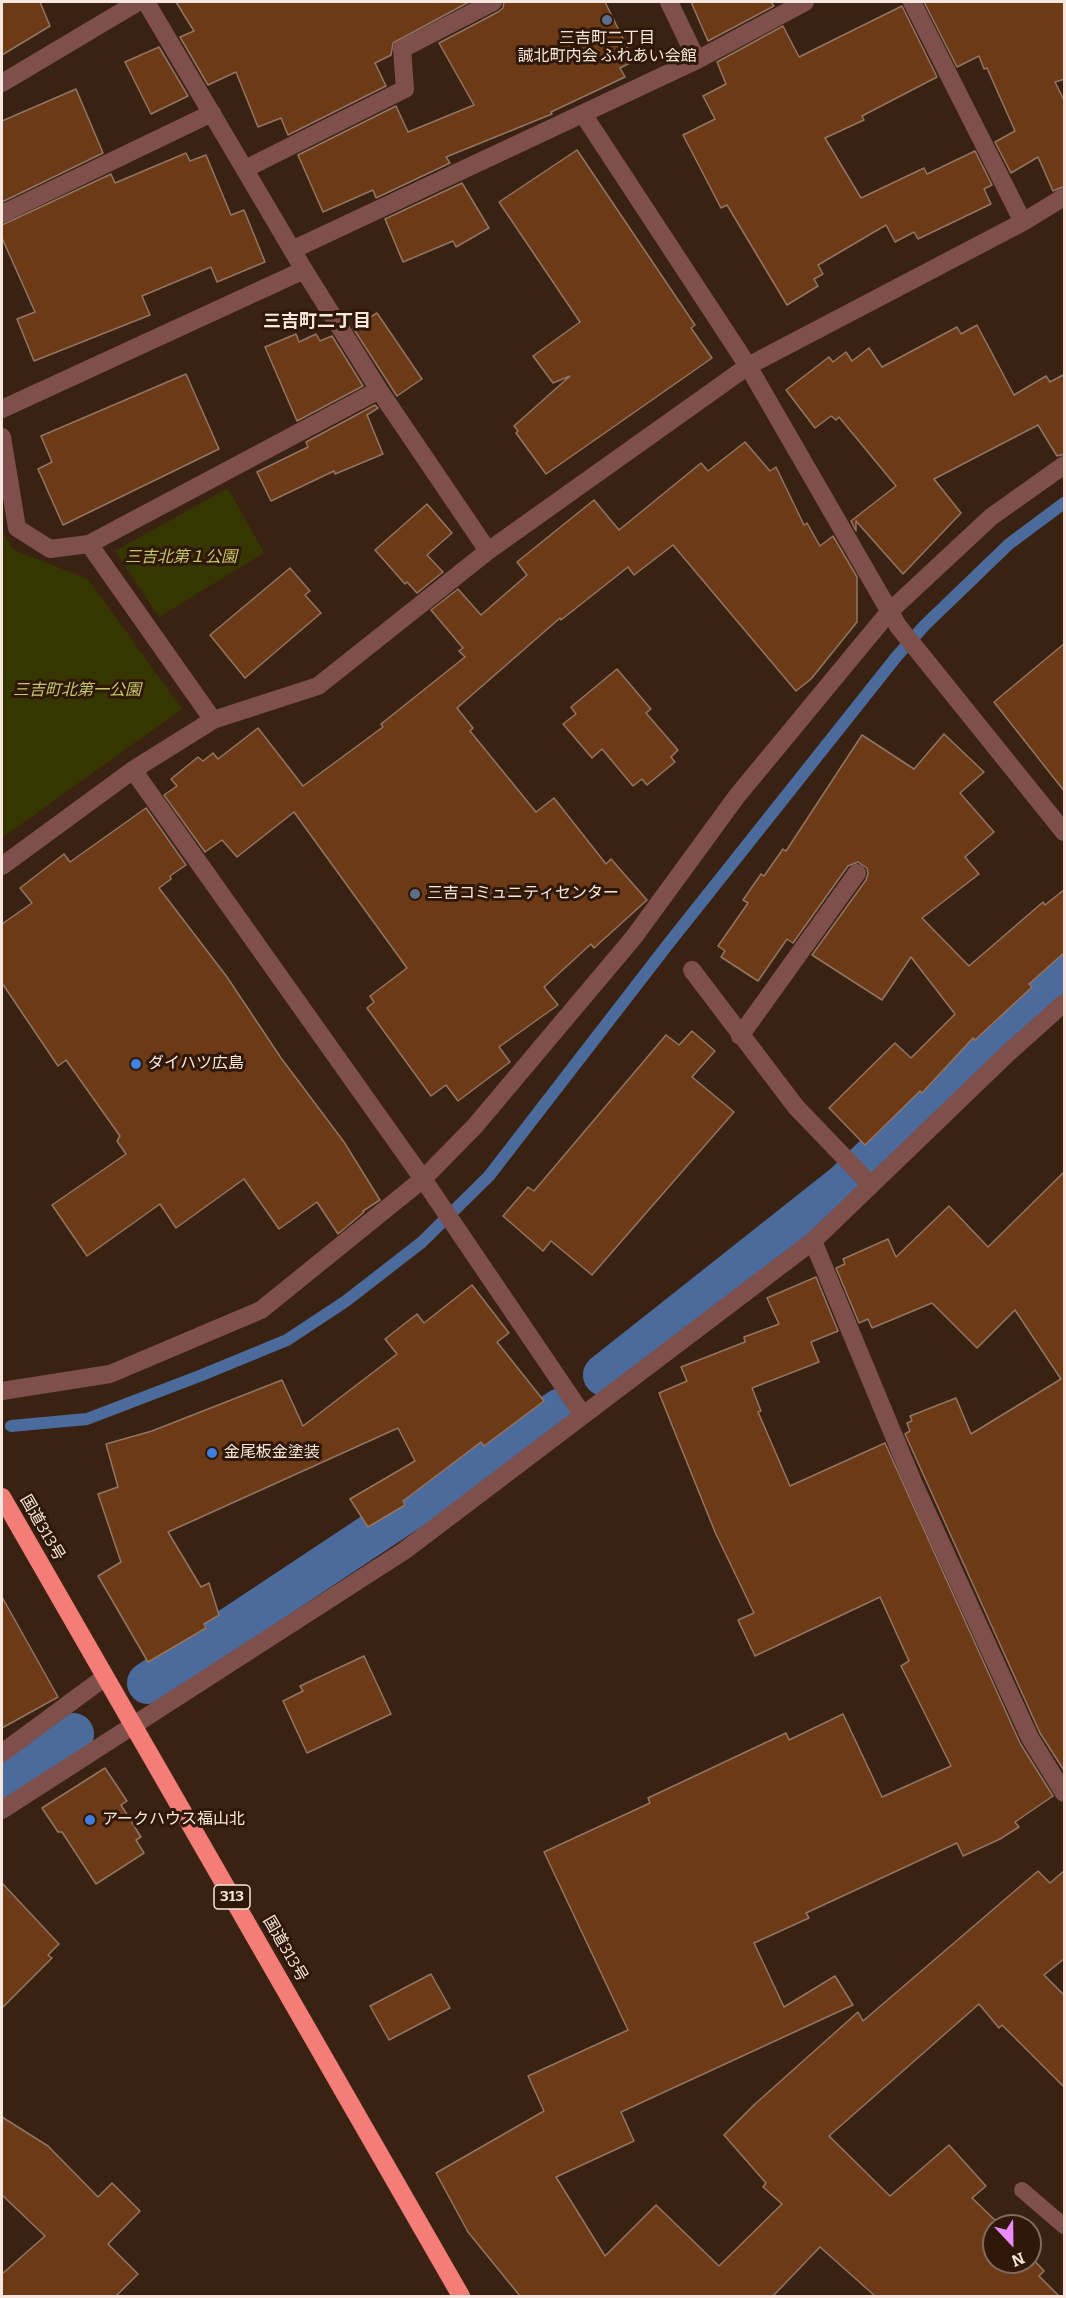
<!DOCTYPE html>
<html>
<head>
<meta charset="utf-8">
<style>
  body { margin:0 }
  #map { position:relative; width:1066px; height:2298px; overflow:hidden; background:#3a2213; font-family:Bitter,serif }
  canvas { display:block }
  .frame { position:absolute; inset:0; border:3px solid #f8e7de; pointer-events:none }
  .north { position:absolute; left:982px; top:2214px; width:60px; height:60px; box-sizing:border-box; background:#301809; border:2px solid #806b5e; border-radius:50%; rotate:158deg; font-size:16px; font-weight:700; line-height:24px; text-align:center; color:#f8e7de }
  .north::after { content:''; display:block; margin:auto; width:21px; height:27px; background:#ec8cfa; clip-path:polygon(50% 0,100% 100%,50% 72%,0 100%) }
</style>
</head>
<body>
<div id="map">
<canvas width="1066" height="2298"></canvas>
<div class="frame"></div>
<div class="north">N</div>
</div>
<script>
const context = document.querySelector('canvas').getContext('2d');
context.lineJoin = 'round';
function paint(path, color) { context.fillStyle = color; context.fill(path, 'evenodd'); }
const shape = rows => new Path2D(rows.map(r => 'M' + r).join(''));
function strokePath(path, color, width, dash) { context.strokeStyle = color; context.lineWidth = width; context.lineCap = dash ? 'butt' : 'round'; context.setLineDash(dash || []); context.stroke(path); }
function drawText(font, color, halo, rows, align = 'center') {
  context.font = font + ' Bitter,"Noto Sans JP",serif'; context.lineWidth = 6; context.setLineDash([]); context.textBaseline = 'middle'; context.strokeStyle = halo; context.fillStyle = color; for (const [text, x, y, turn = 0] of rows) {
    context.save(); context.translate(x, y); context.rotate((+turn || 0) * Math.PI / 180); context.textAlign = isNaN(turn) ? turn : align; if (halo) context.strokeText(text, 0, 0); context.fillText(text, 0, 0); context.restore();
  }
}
paint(shape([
  [228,488,264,553,159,617,115,551],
  [2,531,14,550,88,579,182,709,2,838]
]), '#363600');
strokePath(shape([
  [11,1426,87,1419,202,1375,287,1340,346,1301,422,1242,489,1176,669,943,897,656,925,625,1009,544,1064,503]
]), '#4b6b9c', 12);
strokePath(shape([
  [604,1375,844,1185,1064,976],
  [148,1683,561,1409],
  [2,1783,73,1734]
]), '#4b6b9c', 42);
const building = shape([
  [2,2,40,2,50,26,2,55,2,2],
  [176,2,469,2,393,43,391,55,375,63,386,86,288,135,281,118,258,127,236,72,208,85,180,37,194,31,176,2],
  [504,2,605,2,634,61,620,68,625,77,551,112,552,114,446,157,450,163,376,198,373,190,323,212,298,155,396,106,408,132,474,105,439,43,498,12,503,8,504,2],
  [691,2,771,2,774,6,708,41,691,2],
  [924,2,1065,2,1065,79,1055,82,1065,102,1065,186,1053,191,1038,157,1011,173,995,142,1015,131,987,68,984,69,979,56,957,67,924,2],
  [902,6,937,77,862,116,864,120,825,138,861,198,924,168,927,174,975,151,992,185,984,189,991,204,918,239,914,232,895,242,886,225,818,265,823,274,814,279,818,286,787,305,727,205,721,208,683,135,715,119,703,96,726,84,717,62,783,26,799,57,902,6],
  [159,47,188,96,151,114,125,62,159,47],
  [76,89,103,153,2,202,2,121,76,89],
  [577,150,695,325,691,328,712,358,546,474,516,433,518,431,514,426,570,376,553,383,533,356,580,322,499,202,577,150],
  [186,153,190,161,206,155,231,215,244,210,265,262,217,282,211,267,142,296,150,315,34,361,17,319,35,312,2,238,2,225,111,174,115,183,186,153],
  [462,183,489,228,456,247,453,241,403,262,385,219,462,183],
  [377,313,422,379,397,396,353,328,377,313],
  [977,325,1014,395,1046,376,1050,382,1065,374,1065,454,1057,456,1038,425,934,479,961,513,903,574,856,521,856,531,851,521,896,486,839,417,836,420,831,416,815,428,786,390,829,357,833,362,846,352,852,361,869,348,882,367,957,327,961,334,977,325],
  [296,334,299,342,316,334,320,341,332,336,363,386,297,421,265,347,296,334],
  [186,374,219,449,63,525,38,469,52,462,41,436,186,374],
  [375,405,378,408,367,415,383,454,335,474,334,471,271,501,257,472,308,447,306,442,375,405],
  [745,442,770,471,776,467,804,525,807,523,820,546,833,536,857,577,857,622,811,679,796,691,673,545,634,575,628,567,561,620,560,618,457,708,473,728,470,731,536,812,554,798,606,864,611,859,647,900,594,948,591,944,544,987,558,1005,499,1047,510,1062,458,1101,446,1085,431,1096,367,1008,374,1002,370,996,407,968,294,812,237,857,222,840,205,852,164,795,177,786,171,779,198,757,203,761,213,753,218,759,258,728,303,786,383,727,381,724,465,657,459,651,463,648,431,610,458,589,481,615,527,575,517,562,594,500,619,530,701,463,708,471,745,442],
  [427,504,452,533,427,555,443,572,417,593,407,582,405,584,375,550,427,504],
  [290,568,310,591,305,595,321,613,245,678,210,635,290,568],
  [1065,643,1065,792,994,702,1065,643],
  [617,669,651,709,646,713,678,750,671,757,675,762,647,785,642,779,633,786,602,749,592,758,563,724,576,714,571,707,617,669],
  [944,734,984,772,960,793,994,832,965,857,979,874,922,918,969,966,1043,902,1045,905,1065,889,1065,952,1029,984,1032,987,975,1040,973,1038,922,1093,920,1091,865,1145,829,1108,895,1043,911,1058,955,1014,911,957,882,1000,812,955,866,880,868,874,867,868,858,862,848,866,793,943,787,939,758,981,721,957,725,951,718,946,748,903,743,900,761,874,764,876,783,849,786,851,862,735,914,769,944,734],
  [146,808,186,865,170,876,171,879,159,888,227,977,281,1058,344,1142,380,1200,363,1211,364,1212,338,1234,317,1202,279,1229,244,1179,176,1228,160,1204,87,1256,52,1205,126,1154,117,1141,120,1136,66,1060,58,1066,2,983,2,924,32,903,20,888,64,854,70,862,146,808],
  [692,1031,715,1051,692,1077,734,1112,592,1275,551,1241,543,1251,503,1216,528,1187,534,1191,666,1035,679,1045,692,1031],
  [1065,1171,1065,1772,1040,1733,905,1434,910,1431,907,1423,912,1421,910,1416,956,1398,971,1434,1061,1379,1015,1310,977,1348,932,1303,872,1328,868,1319,859,1323,836,1268,845,1264,843,1259,888,1239,896,1257,949,1206,988,1247,1065,1171],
  [816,1277,838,1331,811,1342,819,1362,752,1388,761,1411,758,1412,790,1486,885,1443,1020,1743,1053,1796,1015,1822,1019,1827,1000,1839,963,1856,957,1843,806,1913,809,1918,754,1943,784,2007,835,1976,853,2005,621,2112,634,2141,556,2177,605,2256,656,2205,719,2266,782,2204,763,2187,766,2183,724,2135,755,2104,858,2012,863,2021,1038,1871,1050,1883,1065,1870,1065,1958,1044,1975,1065,1996,1065,2088,1002,2025,999,2028,979,2004,829,2136,890,2196,949,2145,986,2186,972,2198,1001,2226,994,2226,994,2262,1030,2262,1030,2256,1044,2271,1039,2276,1059,2296,875,2296,820,2247,773,2296,520,2296,468,2232,436,2173,544,2111,528,2076,628,2030,544,1852,650,1803,648,1798,786,1733,789,1740,843,1714,882,1797,951,1766,901,1666,909,1661,880,1597,755,1656,738,1620,754,1613,715,1532,659,1393,687,1381,681,1367,745,1342,744,1337,779,1324,767,1298,816,1277],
  [472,1285,509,1333,497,1342,544,1401,484,1446,481,1442,403,1501,405,1505,368,1527,350,1499,415,1461,398,1428,168,1532,201,1587,209,1583,219,1615,204,1624,206,1628,148,1662,98,1576,121,1562,98,1494,118,1487,106,1444,152,1431,282,1380,303,1426,397,1354,385,1339,417,1314,424,1323,472,1285],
  [2,1597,58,1697,2,1728,2,1597],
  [364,1656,391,1714,307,1753,283,1701,303,1691,300,1686,364,1656],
  [105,1768,127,1801,121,1805,141,1837,136,1840,144,1853,96,1884,62,1832,58,1832,42,1808,105,1768],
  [2,1883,59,1944,48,1955,52,1958,2,2008,2,1883],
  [431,1974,450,2008,389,2040,370,2006,431,1974],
  [2,2117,48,2146,98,2197,112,2183,140,2211,108,2244,138,2274,116,2296,2,2296,2,2274,45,2236,2,2195,2,2117]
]);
paint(building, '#6d3a17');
strokePath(building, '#927563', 1.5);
strokePath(shape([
  [1022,2190,1064,2226]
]), '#7f4f4b', 16);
strokePath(shape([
  [146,2,304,270,379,390,488,551],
  [669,2,697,60],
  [912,2,1023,222],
  [2,83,138,2],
  [583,114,748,366,898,626,1064,832],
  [245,169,405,89,402,49,493,2],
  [2,214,212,113],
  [292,250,697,60,805,2],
  [2,409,304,270],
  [2,437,17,528,50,549,89,544,213,720],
  [89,544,379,390],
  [133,770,423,1179,583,1415],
  [2,866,133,770,213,720,318,686,488,551,748,366,1023,222,1064,197],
  [692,970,796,1107,871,1185],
  [740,1036,857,873],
  [813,1241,913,1482,1030,1738,1064,1793],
  [2,1391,110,1374,261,1310,423,1179,475,1126,634,937,737,796,889,612,991,517,1064,465],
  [2,1753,105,1677],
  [2,1810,404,1551,813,1241,1007,1054,1064,1003]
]), '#7f4f4b', 18);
strokePath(shape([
  [2,1497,461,2296]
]), '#f47e77', 18);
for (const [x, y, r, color] of [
  [607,20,6,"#5c6f8a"],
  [415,894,6,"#5c6f8a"],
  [136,1064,6,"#3f7fe0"],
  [212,1453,6,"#3f7fe0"],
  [90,1820,6,"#3f7fe0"]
]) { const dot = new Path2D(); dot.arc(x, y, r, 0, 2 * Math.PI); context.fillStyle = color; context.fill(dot); strokePath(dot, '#301809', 2); }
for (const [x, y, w] of [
  [232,1897,36]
]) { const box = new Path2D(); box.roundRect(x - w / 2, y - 12, w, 24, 4.5); context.fillStyle = '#301809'; context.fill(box); strokePath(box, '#f8e7de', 1.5); }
drawText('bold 15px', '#f8e7de', null, [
  ["313",232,1897]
]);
drawText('16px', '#f8e7de', '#301809', [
  ["三吉町二丁目",607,39,"center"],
  ["誠北町内会 ふれあい会館",607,57,"center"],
  ["三吉コミュニティセンター",427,894],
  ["ダイハツ広島",148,1064],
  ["金尾板金塗装",224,1453],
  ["アークハウス福山北",102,1820]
], 'left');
drawText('italic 16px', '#c4c86b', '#301809', [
  ["三吉北第１公園",181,558],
  ["三吉町北第一公園",77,691]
]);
drawText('16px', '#f8e7de', '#301809', [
  ["国道313号",42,1528,60],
  ["国道313号",285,1949,60]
]);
drawText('bold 18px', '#f8e7de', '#301809', [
  ["三吉町二丁目",317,322]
]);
</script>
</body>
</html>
